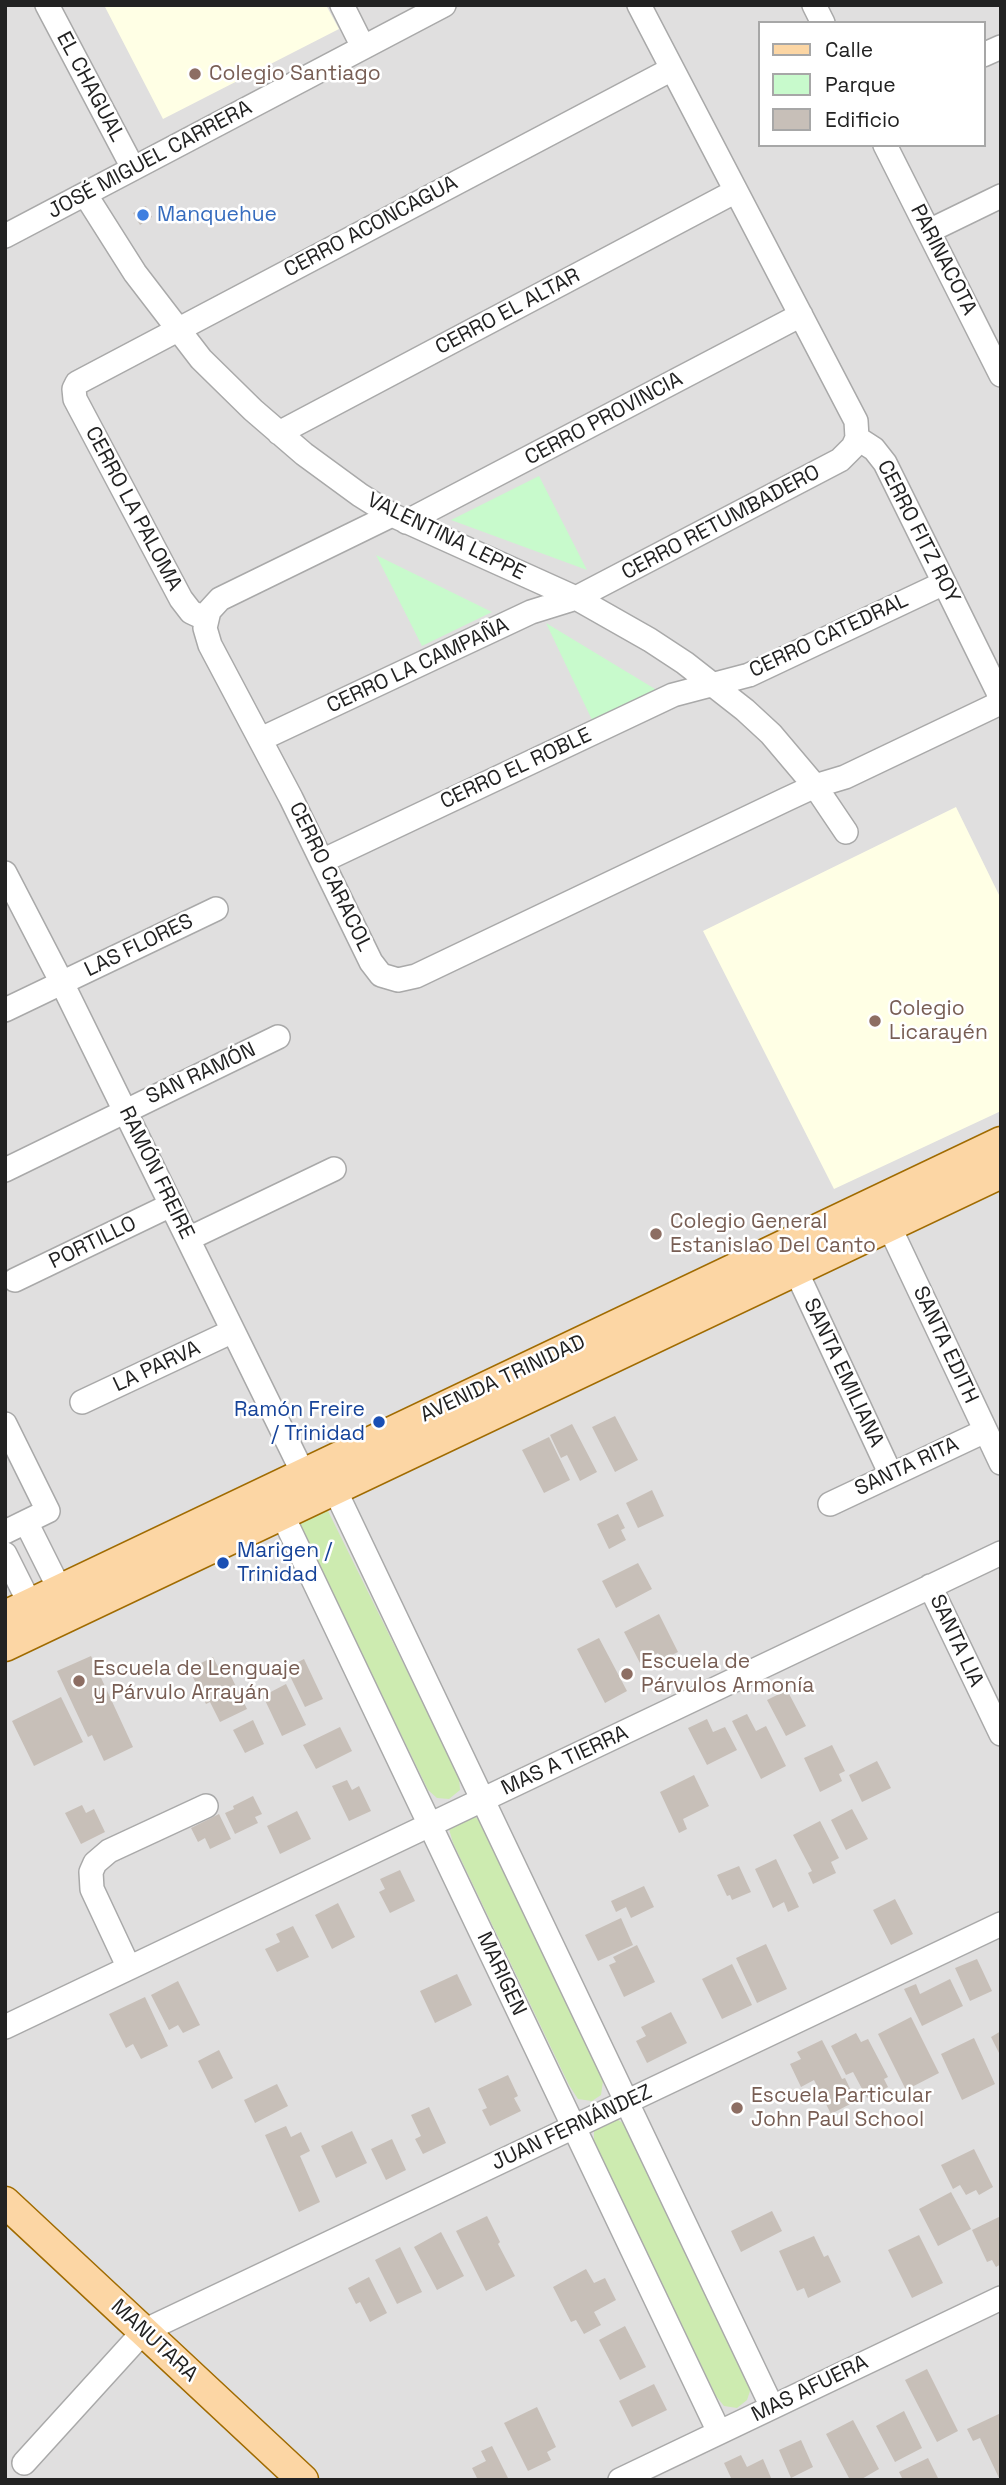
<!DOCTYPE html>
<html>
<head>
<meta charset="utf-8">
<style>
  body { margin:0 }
  #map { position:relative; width:1006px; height:2485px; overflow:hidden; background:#f2efe9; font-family:"Space Grotesk",sans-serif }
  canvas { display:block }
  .frame { position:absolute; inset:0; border:7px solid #222; pointer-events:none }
  .legend { position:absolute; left:758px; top:21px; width:228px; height:126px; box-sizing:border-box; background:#fff; border:2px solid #a7a7a7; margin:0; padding:9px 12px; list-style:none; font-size:21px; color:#222 }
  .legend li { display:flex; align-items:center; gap:14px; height:35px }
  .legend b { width:35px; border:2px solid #a7a7a7 }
</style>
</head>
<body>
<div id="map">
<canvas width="1006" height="2485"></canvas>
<div class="frame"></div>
<ul class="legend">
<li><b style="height:9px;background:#fcd6a4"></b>Calle</li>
<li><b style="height:19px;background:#c8facc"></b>Parque</li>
<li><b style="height:19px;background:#c7bfb8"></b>Edificio</li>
</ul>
</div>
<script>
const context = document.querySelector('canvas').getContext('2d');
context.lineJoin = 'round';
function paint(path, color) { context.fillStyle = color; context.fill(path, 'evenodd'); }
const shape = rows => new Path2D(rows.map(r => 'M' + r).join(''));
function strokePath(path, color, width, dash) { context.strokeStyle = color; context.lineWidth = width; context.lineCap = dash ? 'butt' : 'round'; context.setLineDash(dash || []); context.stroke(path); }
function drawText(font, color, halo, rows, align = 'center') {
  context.font = font + ' "Space Grotesk",sans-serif'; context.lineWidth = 5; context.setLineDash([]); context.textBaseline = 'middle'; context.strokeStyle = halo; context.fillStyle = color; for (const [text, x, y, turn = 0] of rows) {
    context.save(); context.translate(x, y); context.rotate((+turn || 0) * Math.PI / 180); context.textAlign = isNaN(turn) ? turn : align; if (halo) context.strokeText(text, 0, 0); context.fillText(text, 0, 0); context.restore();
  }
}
paint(shape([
  [5,5,1001,5,1001,2480,5,2480],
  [759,23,983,23,983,145,759,145]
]), '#e0dfdf');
paint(shape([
  [104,5,326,5,339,29,163,119],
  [956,807,1001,899,1001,1111,834,1189,703,931]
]), '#ffffe5');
paint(shape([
  [326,1507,459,1776,460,1790,449,1799,437,1798,428,1790,297,1520],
  [473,1815,483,1824,600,2072,603,2081,601,2095,592,2101,578,2099,569,2085,453,1843,449,1829,451,1823],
  [614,2117,624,2124,630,2134,751,2388,747,2400,737,2408,724,2406,716,2396,594,2142,594,2127]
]), '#cdebb0');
paint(shape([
  [539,476,587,570,451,520],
  [376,555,492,612,422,646],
  [546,623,660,692,593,722]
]), '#c8facc');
paint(shape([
  [146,206,152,217,140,225,133,213],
  [615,1416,638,1460,615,1472,592,1427],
  [572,1424,597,1472,580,1481,567,1455,561,1458,550,1435],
  [549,1437,570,1480,544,1493,522,1450],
  [652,1490,664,1516,638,1528,626,1503],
  [618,1514,625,1528,621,1530,626,1540,609,1549,597,1524],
  [638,1563,652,1589,616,1608,602,1581],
  [659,1614,678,1652,662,1660,658,1653,640,1663,624,1632],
  [599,1638,627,1691,605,1703,577,1649],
  [91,1656,133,1747,104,1761,92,1735,88,1737,57,1671],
  [213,1657,218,1667,225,1664,247,1709,220,1722,210,1702,206,1704,189,1669],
  [304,1659,323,1699,305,1707,290,1676,296,1673,292,1665],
  [286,1684,306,1725,282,1736,263,1696],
  [787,1690,806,1726,786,1736,767,1700],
  [61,1697,83,1742,34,1766,12,1721],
  [747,1714,756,1731,766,1726,786,1766,761,1779,732,1721],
  [707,1719,713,1732,725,1727,737,1750,707,1765,688,1728],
  [253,1720,264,1744,245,1753,233,1730],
  [340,1727,352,1751,316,1769,303,1745],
  [832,1745,845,1771,839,1774,842,1781,820,1792,804,1758],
  [877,1761,891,1788,862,1802,849,1775],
  [694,1775,709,1806,683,1819,687,1829,679,1833,660,1792],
  [347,1780,352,1790,359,1786,371,1811,349,1821,332,1786],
  [253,1796,262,1814,255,1817,258,1823,235,1834,225,1813,234,1809,233,1806],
  [82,1805,86,1813,94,1809,105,1832,81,1844,65,1813],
  [852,1809,868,1839,846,1850,831,1820],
  [297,1811,311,1839,280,1854,267,1826],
  [219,1814,231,1839,210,1849,205,1838,198,1842,191,1828],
  [820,1821,839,1858,831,1862,836,1873,813,1884,808,1873,812,1871,793,1835],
  [776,1859,799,1907,788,1912,784,1902,773,1908,755,1869],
  [739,1866,751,1892,732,1900,730,1895,727,1896,717,1875],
  [400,1870,415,1901,390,1913,379,1892,385,1889,380,1879],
  [644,1886,654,1907,631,1918,626,1907,616,1912,611,1901],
  [895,1899,913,1934,891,1945,873,1910],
  [338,1903,355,1937,332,1949,315,1915],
  [621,1918,633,1945,598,1961,585,1935],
  [293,1926,309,1957,277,1972,265,1949,280,1942,276,1934],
  [766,1944,787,1989,757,2003,736,1958],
  [637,1945,655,1982,624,1997,609,1965,616,1962,613,1957],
  [977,1959,992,1991,970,2001,955,1968],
  [732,1964,752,2005,722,2019,702,1979],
  [457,1974,472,2005,435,2023,420,1991],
  [950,1979,963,2006,922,2026,904,1989,916,1984,920,1994],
  [178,1981,200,2025,183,2033,178,2025,169,2030,151,1995],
  [145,1997,168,2046,141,2059,133,2044,126,2048,109,2014],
  [671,2012,687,2043,647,2063,636,2041,646,2036,641,2027],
  [911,2017,939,2073,906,2090,878,2034],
  [1001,2031,1001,2057,991,2037],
  [856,2033,861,2042,868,2039,888,2077,884,2079,888,2087,867,2098,853,2072,846,2075,831,2046],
  [974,2038,995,2084,962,2100,941,2054],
  [822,2040,842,2079,845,2078,856,2101,831,2114,814,2080,801,2087,790,2064,801,2059,797,2052],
  [219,2050,233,2078,212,2089,198,2061],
  [508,2075,518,2096,514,2098,521,2111,490,2126,482,2110,487,2108,478,2089],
  [277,2084,288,2106,255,2123,244,2100],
  [429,2107,446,2143,423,2154,415,2139,421,2136,411,2115],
  [286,2126,291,2137,301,2132,310,2151,300,2156,320,2202,299,2212,265,2135],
  [352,2131,367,2163,336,2178,321,2146],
  [392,2139,406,2170,386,2180,371,2149],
  [974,2149,993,2187,979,2195,976,2190,966,2195,960,2185,953,2189,941,2165],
  [951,2192,971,2229,938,2246,919,2209],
  [772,2211,782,2231,741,2252,731,2231],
  [487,2216,500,2242,498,2244,515,2276,486,2291,456,2231],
  [1001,2216,1001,2264,996,2267,992,2260,987,2262,972,2230],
  [441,2232,464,2276,437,2290,414,2247],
  [919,2235,943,2283,912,2298,888,2250],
  [814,2236,824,2257,828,2255,841,2282,808,2298,804,2288,797,2291,779,2251],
  [400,2247,422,2292,397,2304,375,2260],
  [586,2269,594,2283,605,2278,616,2300,594,2312,601,2325,584,2334,576,2320,571,2322,553,2287],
  [369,2277,387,2313,370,2322,360,2302,356,2304,348,2288],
  [625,2326,646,2367,620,2380,599,2340],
  [927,2369,958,2431,937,2442,905,2380],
  [654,2384,667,2410,632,2427,619,2401],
  [537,2407,556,2447,547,2452,551,2460,528,2471,504,2423],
  [904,2411,922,2448,895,2462,876,2426],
  [1001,2413,1001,2480,1000,2480,980,2438,973,2441,967,2429],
  [853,2420,879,2469,860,2480,850,2480,826,2434],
  [801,2440,813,2467,791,2478,779,2450],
  [492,2446,509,2480,478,2480,472,2468,486,2461,481,2451],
  [741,2455,747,2467,763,2459,772,2480,732,2480,724,2463],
  [928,2458,939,2480,903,2480,899,2472]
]), '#c7bfb8');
const minor = shape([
  [47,5,133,168],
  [342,5,363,47],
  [814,5,823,23],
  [983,55,1001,47],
  [885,145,1001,375],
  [85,194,135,273,201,359,253,410,304,454,360,495,392,515,576,598,650,640,685,663,745,710,771,734,815,786,846,832],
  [929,231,1001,196],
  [5,236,444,5],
  [279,433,736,191],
  [392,515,220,599,209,611,205,628,210,645,291,798,371,962,381,975,398,980,416,976,787,799,815,786,845,777,996,705,999,700,998,692,885,463,874,449,857,438],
  [406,522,801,315],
  [206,619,191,612,181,599,75,399,74,389,77,383,672,69],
  [261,739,531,612,576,598,840,460,853,447,857,438,856,421,639,5],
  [322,861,673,695,749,675,944,583],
  [5,873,62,983,304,1475,335,1490,772,2407],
  [5,1010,216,909],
  [5,1170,278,1037],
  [889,1226,1001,1463],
  [188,1239,334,1169],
  [796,1271,891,1475],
  [15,1280,171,1205],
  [82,1402,233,1331],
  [5,1424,48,1511,5,1532],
  [289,1502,283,1515,289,1529,719,2432],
  [830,1504,985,1431],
  [26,1522,60,1590],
  [5,1554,30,1604],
  [930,1586,1001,1734],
  [129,1968,92,1889,91,1872,95,1863,109,1851,206,1806],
  [5,2027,1001,1553],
  [24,2463,144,2331,1001,1924],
  [620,2480,1001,2298]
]);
const major = shape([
  [5,1616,1001,1142],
  [5,1646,1001,1173],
  [5,2202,303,2480]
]);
strokePath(minor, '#a9a9a9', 26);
strokePath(major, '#a06b00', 33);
strokePath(minor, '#fff', 23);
strokePath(major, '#fcd6a4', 30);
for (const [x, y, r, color] of [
  [195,74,7,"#8d6e63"],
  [143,215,7,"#3f7fe0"],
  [875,1021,7,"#8d6e63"],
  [656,1234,7,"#8d6e63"],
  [379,1422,7,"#1a4fb4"],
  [223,1563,7,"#1a4fb4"],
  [627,1674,7,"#8d6e63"],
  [79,1681,7,"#8d6e63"],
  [737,2108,7,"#8d6e63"]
]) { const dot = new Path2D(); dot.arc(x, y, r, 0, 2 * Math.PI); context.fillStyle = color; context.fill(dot); strokePath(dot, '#fff', 2.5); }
drawText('21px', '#785e54', '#fff', [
  ["Colegio Santiago",209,74],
  ["Colegio",889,1009],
  ["Licarayén",889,1033],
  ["Colegio General",670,1222],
  ["Estanislao Del Canto",670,1246],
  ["Escuela de",641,1662],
  ["Párvulos Armonía",641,1686],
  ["Escuela de Lenguaje",93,1669],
  ["y Párvulo Arrayán",93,1693],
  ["Escuela Particular",751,2096],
  ["John Paul School",751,2120]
], 'left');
drawText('21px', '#222', '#fff', [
  ["EL CHAGUAL",90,87,62],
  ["JOSÉ MIGUEL CARRERA",150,160,-28],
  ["CERRO ACONCAGUA",371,227,-28],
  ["PARINACOTA",943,260,63],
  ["CERRO EL ALTAR",508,312,-28],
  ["CERRO PROVINCIA",604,419,-28],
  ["CERRO LA PALOMA",133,509,62],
  ["CERRO RETUMBADERO",721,523,-28],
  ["CERRO FITZ ROY",918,532,63],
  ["VALENTINA LEPPE",446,537,26],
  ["CERRO CATEDRAL",829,636,-25],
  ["CERRO LA CAMPAÑA",418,666,-25],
  ["CERRO EL ROBLE",516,769,-25],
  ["CERRO CARACOL",330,877,64],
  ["LAS FLORES",139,946,-26],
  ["SAN RAMÓN",201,1074,-25],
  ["RAMÓN FREIRE",156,1173,64],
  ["PORTILLO",93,1243,-26],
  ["SANTA EDITH",945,1345,65],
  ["LA PARVA",157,1367,-25],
  ["SANTA EMILIANA",843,1373,65],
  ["AVENIDA TRINIDAD",503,1379,-25],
  ["SANTA RITA",907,1467,-25],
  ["SANTA LIA",956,1641,65],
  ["MAS A TIERRA",565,1761,-25],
  ["MARIGEN",501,1974,65],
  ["JUAN FERNÁNDEZ",572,2128,-25],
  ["MANUTARA",154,2341,43],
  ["MAS AFUERA",810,2389,-26]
]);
drawText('21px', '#366cbe', '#fff', [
  ["Manquehue",157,215]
], 'left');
drawText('21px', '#164399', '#fff', [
  ["Ramón Freire",365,1410],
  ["/ Trinidad",365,1434],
  ["Marigen /",237,1551,"left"],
  ["Trinidad",237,1575,"left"]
], 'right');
</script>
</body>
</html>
